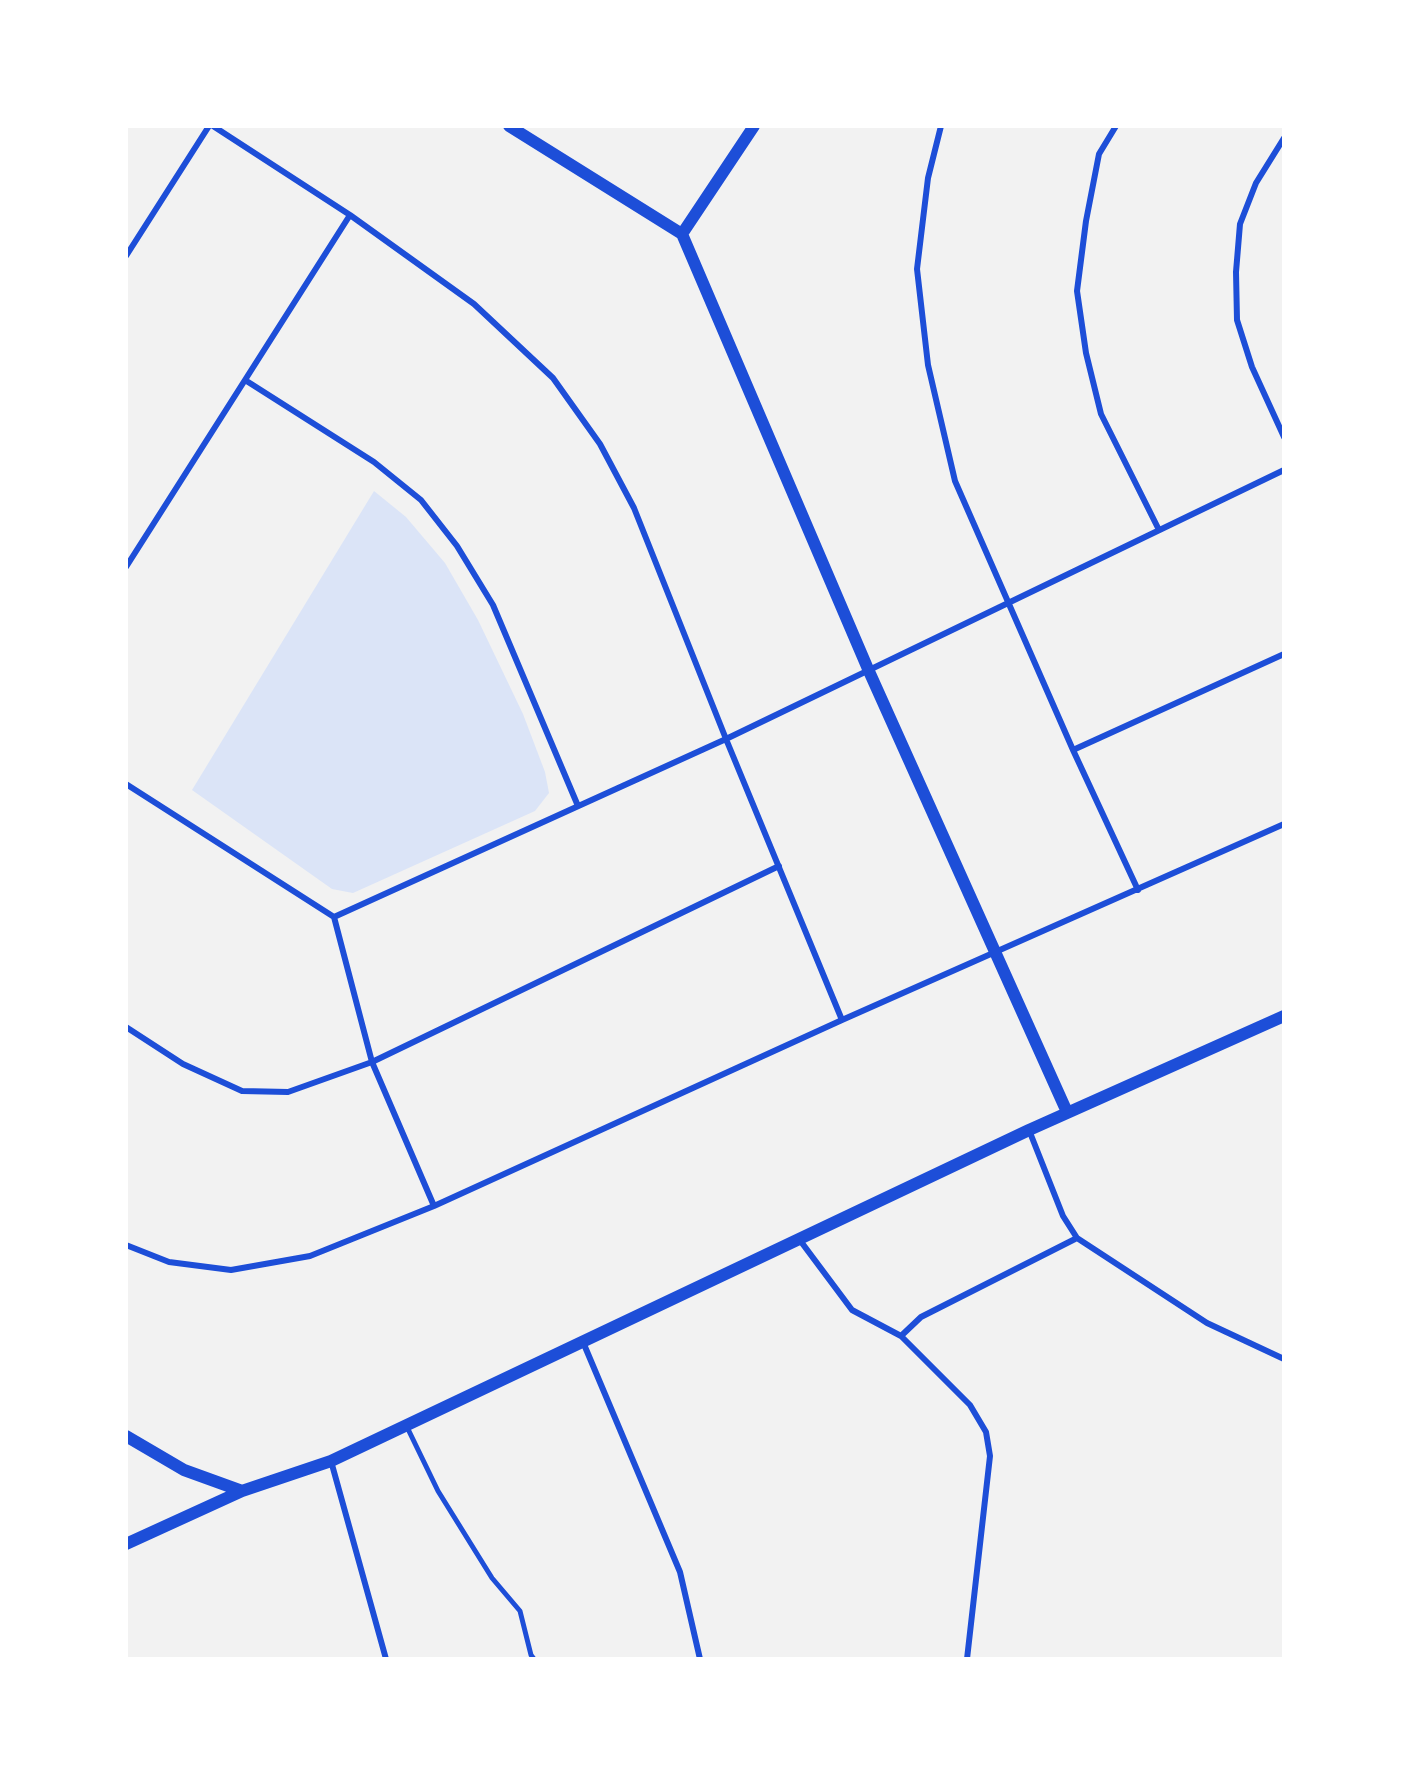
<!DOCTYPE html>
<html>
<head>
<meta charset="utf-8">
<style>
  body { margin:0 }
  #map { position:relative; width:1410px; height:1785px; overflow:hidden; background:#f2f2f2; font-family:Roboto,sans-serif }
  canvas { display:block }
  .frame { position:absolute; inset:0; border:128px solid #fff; pointer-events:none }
</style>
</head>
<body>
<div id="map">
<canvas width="1410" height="1785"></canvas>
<div class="frame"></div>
</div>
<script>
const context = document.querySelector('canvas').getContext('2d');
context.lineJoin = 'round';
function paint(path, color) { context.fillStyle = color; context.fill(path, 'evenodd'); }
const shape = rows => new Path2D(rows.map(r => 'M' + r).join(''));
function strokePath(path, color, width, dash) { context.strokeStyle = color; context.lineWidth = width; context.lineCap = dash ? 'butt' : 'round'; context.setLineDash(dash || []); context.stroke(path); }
paint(shape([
  [374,491,406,517,445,563,478,620,523,714,545,772,549,793,535,811,353,893,332,889,192,790]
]), '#dbe4f7');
strokePath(shape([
  [407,1427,438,1491,492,1578,520,1611,531,1655,534,1659]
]), '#1d4ed8', 5);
strokePath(shape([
  [213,126,350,215,474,304,553,378,600,444,634,508,726,739,842,1020],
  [941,126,928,178,917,269,928,365,955,481,1073,750,1138,890],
  [1116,126,1099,154,1086,221,1077,291,1086,353,1101,414,1159,530],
  [1284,138,1256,183,1240,224,1236,272,1237,320,1252,367,1284,437],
  [126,256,209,126],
  [245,380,374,462,421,500,457,546,493,605,578,806],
  [126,567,350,215],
  [1073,750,1284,654],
  [126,784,334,917],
  [334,917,726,739,1284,470],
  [334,917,372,1062,434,1206],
  [126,1027,183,1064,242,1091,288,1092,372,1062,779,866],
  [1029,1130,1063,1216,1077,1238,1207,1323,1284,1359],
  [799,1239,852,1310,901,1336,970,1405,986,1432,990,1456,967,1659],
  [126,1245,169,1262,231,1270,310,1256,434,1206,842,1020,1284,824],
  [901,1336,921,1317,1077,1238],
  [583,1342,680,1572,700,1659],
  [331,1461,386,1659]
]), '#1d4ed8', 6);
strokePath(shape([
  [509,126,682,234],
  [682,234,868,669,1067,1112],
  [682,234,754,126],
  [126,1436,184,1470,242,1491,331,1461,1029,1130,1284,1016],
  [126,1544,242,1491]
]), '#1d4ed8', 12);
</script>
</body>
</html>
